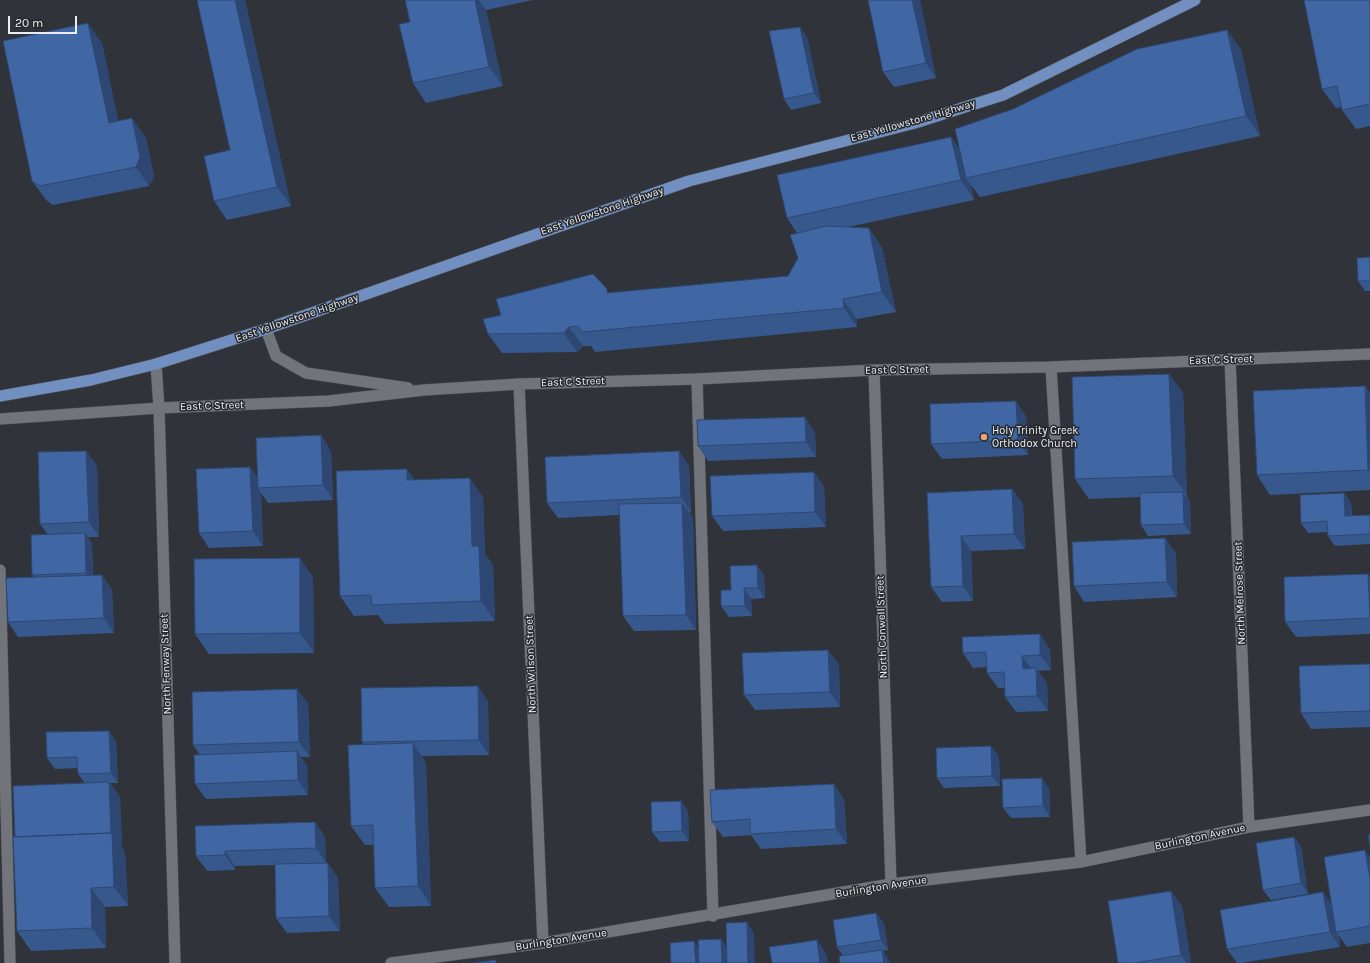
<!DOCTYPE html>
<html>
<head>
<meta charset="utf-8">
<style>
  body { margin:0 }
  #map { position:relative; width:1370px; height:963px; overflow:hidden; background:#303339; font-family:Karla,sans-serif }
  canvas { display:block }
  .scale { position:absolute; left:8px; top:16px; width:69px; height:18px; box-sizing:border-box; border:2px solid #ebedf0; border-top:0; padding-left:5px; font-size:12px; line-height:14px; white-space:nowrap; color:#ebedf0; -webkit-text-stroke:3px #26292e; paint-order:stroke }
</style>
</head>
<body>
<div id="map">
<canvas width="1370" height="963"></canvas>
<div class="scale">20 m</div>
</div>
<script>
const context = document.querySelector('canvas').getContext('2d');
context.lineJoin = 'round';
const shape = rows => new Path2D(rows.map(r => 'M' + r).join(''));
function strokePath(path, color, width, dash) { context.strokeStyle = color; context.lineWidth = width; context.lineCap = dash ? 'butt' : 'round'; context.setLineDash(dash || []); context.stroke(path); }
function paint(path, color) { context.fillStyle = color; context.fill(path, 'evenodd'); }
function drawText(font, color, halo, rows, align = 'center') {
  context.font = font + ' Karla,sans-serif'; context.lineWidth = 3; context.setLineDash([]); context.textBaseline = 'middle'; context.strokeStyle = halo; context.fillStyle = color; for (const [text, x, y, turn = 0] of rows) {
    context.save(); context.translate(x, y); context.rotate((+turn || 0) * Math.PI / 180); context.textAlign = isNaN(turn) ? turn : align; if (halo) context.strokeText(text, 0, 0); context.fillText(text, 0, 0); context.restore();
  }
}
const service = shape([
  [1051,367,1081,862],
  [697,379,713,916],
  [0,570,10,963]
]);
const minor = shape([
  [266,329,276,356,306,373,408,388],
  [1230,359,1249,827],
  [156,364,159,408,175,963],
  [874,370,891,884],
  [519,384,543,943],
  [0,419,159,408,329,401,424,390,519,384,697,379,874,370,1051,367,1370,354],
  [391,963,543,943,891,884,1081,862,1249,827,1370,810]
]);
const primary = shape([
  [0,396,91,380,156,364,266,329,689,181,915,123,1003,95,1195,0]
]);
strokePath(service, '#4f5256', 12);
strokePath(minor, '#4f5256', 12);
strokePath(primary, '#4f5256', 12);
strokePath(service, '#71757b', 11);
strokePath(minor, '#71757b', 11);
strokePath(primary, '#7190c1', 11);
paint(shape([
  [197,0,245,0,291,206,227,220,214,201,230,150],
  [405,0,533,0,486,10,503,86,426,103,413,83,410,22],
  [920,0,936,78,894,87,883,72],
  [1370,0,1370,126,1356,129,1342,110,1341,107,1336,108,1322,89],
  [1227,30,1241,50,1260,136,980,197,971,185,974,200,848,227,869,228,882,248,896,312,857,319,857,327,595,352,591,346,583,346,577,352,502,353,488,334,788,276,798,258,797,233,787,218,959,149,1013,109],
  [807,37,821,103,791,110,784,99],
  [102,43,118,121,132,118,146,138,154,177,149,186,53,205,46,200,32,181],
  [1370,257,1370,291,1365,291,1358,281],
  [1169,374,1183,393,1187,495,1186,495,1190,502,1191,534,1148,536,1141,525,1140,497,1089,499,1075,479],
  [1365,386,1370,393,1370,490,1270,495,1257,475],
  [1026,416,1028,455,942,459,931,444],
  [815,432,816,457,708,461,698,446],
  [86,451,97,466,99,537,88,537,92,544,93,575,102,575,112,590,114,633,18,637,8,622,34,577,32,575,48,535,40,524],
  [331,451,333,500,268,503,261,493,263,546,209,548,199,533,250,467,257,477],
  [679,451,689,466,691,512,689,512,693,518,696,630,634,631,623,616,620,515,558,518,547,503],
  [407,469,414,480,483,497,485,554,493,565,495,621,385,624,378,615,354,616,340,596],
  [814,472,824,487,826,527,723,531,712,516],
  [1012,489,1023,504,1025,549,971,551,973,601,942,602,931,587,927,493],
  [1344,493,1351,503,1352,516,1370,515,1370,544,1335,546,1328,536,1328,532,1308,533,1301,523],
  [1165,538,1176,553,1177,597,1084,602,1074,586],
  [764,575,765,598,751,599,752,616,729,617,721,606,731,590],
  [313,577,314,653,209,654,195,634],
  [1370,577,1370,634,1296,637,1285,622],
  [1050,649,1051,670,1038,671,1047,683,1048,711,1016,712,1005,697,1005,688,998,688,987,673,987,667,973,668,963,653],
  [828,650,839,665,840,707,755,710,744,695],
  [1370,664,1370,727,1311,729,1301,713],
  [297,689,308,704,310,757,301,757,307,766,308,795,206,799,195,784,200,755,193,745],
  [488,701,489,755,422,756,426,763,431,906,389,907,375,888,374,845,365,845,351,826,364,745,362,742],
  [116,741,118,783,110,783,120,797,122,847,125,853,128,906,105,907,106,948,31,951,17,931,85,783,78,774,78,768,55,769,47,758],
  [999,756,1000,786,944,788,937,778],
  [1049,788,1050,817,1011,818,1003,808],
  [844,799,847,844,761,849,751,835,723,837,712,822],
  [681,801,688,811,689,841,660,842,652,832],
  [315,822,325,837,326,863,338,878,340,931,287,933,276,918,275,865,235,866,235,870,207,871,196,856],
  [1294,837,1301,847,1308,894,1271,900,1263,890],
  [1370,857,1370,943,1347,947,1339,936,1340,947,1241,963,1237,963,1227,949,1332,904],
  [1182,906,1191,963,1118,963],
  [884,923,888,950,883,951,889,960,843,956,837,947]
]), '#37588c');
paint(shape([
  [235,0,245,0,291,206,277,187],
  [475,0,479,0,486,10,503,86,489,67],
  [912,0,920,0,936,78,926,63],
  [88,23,102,43,123,143,109,123],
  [800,27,807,37,821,103,814,93],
  [1227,30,1241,50,1260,136,1246,116],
  [132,118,146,138,154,177,149,186,136,167],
  [951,137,965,157,966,178,971,185,974,200,961,180],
  [869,228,882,248,896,312,882,292],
  [843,299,857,319,857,327,844,308],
  [569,327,583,346,577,352,564,333],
  [1169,374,1183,393,1187,495,1173,476],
  [1365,386,1370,393,1370,473,1368,470],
  [1016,401,1026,416,1028,455,1018,440],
  [805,417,815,432,816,457,806,442],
  [321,435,331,451,333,500,323,485],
  [86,451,97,466,99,537,89,522],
  [679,451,689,466,691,512,681,497],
  [250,467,261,482,258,488,261,493,263,546,253,531],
  [407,469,420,489,407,480],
  [814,472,824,487,826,527,815,512],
  [470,478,483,497,485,554,493,565,495,621,481,601,472,546],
  [1012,489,1023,504,1025,549,1014,534],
  [1183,492,1190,502,1191,534,1184,524],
  [1344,493,1351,503,1352,526,1345,516],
  [682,503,693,518,696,630,686,615],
  [85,533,92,544,93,583,86,573],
  [961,536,971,551,973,601,963,586],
  [1165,538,1176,553,1177,597,1167,582],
  [300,558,313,577,314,653,300,633],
  [757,565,764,575,765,598,758,588],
  [1368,574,1370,577,1370,619,1370,618],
  [102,575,112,590,114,633,104,618],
  [744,588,751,599,752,616,745,606],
  [1040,634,1050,649,1051,670,1040,655],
  [828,650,839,665,840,707,830,692],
  [1022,656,1033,671,1023,669],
  [1036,668,1047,683,1048,711,1037,696],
  [478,686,488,701,489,755,479,740],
  [297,689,308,704,310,757,299,742],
  [109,731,116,741,118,783,111,773],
  [413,743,426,763,431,906,418,886],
  [991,746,999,756,1000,786,992,776],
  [297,751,307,766,308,795,298,780],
  [1042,778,1049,788,1050,817,1043,806],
  [109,782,120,797,122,847,125,853,128,906,114,887],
  [834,784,844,799,847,844,836,829],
  [681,801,688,811,689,841,682,831],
  [315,822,325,837,326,863,316,848],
  [1294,837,1301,847,1308,894,1301,883],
  [1365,850,1370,857,1370,878],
  [225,851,235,866,235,870,225,855],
  [328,863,338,878,340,931,329,916],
  [91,888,105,907,106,948,92,928],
  [1171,891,1182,906,1191,963,1187,963,1181,955],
  [1323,892,1334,907,1336,932,1339,936,1340,947,1330,932],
  [876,913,884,923,888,950,881,940],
  [747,922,754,933,755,963,748,963],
  [721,939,728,949,729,963,722,963],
  [817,940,827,955,828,963,820,963],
  [694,941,701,952,702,963,696,963],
  [882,950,889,960,890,963,884,963]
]), '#2d4772');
const building = shape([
  [197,0,235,0,277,187,214,201,204,156,230,150,197,0],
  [405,0,475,0,489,67,413,83,399,24,410,22,405,0],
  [868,0,912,0,926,63,883,72,868,0],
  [1304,0,1370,0,1370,104,1342,110,1337,86,1322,89,1304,0],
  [88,23,109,123,132,118,140,157,136,167,40,186,32,181,3,41,88,23],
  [800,27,814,93,784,99,769,31,800,27],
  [1227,30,1246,116,966,178,955,129,1013,109,1137,49,1227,30],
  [951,137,961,180,787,218,777,175,951,137],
  [826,226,869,228,882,292,843,299,844,308,582,332,578,326,569,327,564,333,488,334,483,319,501,315,496,299,593,274,607,289,607,293,788,276,798,258,790,235,826,226],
  [1370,257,1370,281,1358,281,1357,258,1370,257],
  [1169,374,1173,476,1075,479,1072,377,1169,374],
  [1365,386,1368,470,1257,475,1253,391,1365,386],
  [1016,401,1018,440,931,444,930,404,1016,401],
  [805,417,806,442,698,446,697,420,805,417],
  [321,435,323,485,258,488,256,438,321,435],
  [86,451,89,522,40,524,38,452,86,451],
  [679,451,681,497,547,503,545,457,679,451],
  [250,467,253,531,199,533,196,469,250,467],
  [407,469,407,480,470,478,472,546,479,546,481,601,372,605,371,595,340,596,336,471,407,469],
  [814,472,815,512,712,516,710,476,814,472],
  [1012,489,1014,534,961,536,963,586,931,587,927,493,1012,489],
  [1183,492,1184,524,1141,525,1140,493,1183,492],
  [1344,493,1345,516,1370,515,1370,534,1328,536,1327,521,1301,523,1300,495,1344,493],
  [682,503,686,615,623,616,619,504,682,503],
  [85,533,86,573,32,575,31,535,85,533],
  [1165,538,1167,582,1074,586,1072,542,1165,538],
  [300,558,300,633,195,634,194,559,300,558],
  [757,565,758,588,744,588,745,606,721,606,721,590,731,590,730,566,757,565],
  [1368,574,1370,618,1285,622,1284,577,1368,574],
  [102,575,104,618,8,622,6,578,102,575],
  [1040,634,1040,655,1022,656,1023,669,1036,668,1037,696,1005,697,1004,672,987,673,986,652,963,653,962,637,1040,634],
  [828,650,830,692,744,695,742,653,828,650],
  [1370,664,1370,711,1301,713,1299,666,1370,664],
  [478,686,479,740,362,742,361,688,478,686],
  [297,689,299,742,193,745,192,692,297,689],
  [109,731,111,773,78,774,77,757,47,758,46,732,109,731],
  [413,743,418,886,375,888,373,825,351,826,348,745,413,743],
  [991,746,992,776,937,778,936,748,991,746],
  [297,751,298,780,195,784,194,755,297,751],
  [1042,778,1043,806,1003,808,1002,779,1042,778],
  [109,782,111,833,15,837,13,786,109,782],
  [834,784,836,829,750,834,750,819,712,822,710,790,834,784],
  [681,801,682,831,652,832,651,802,681,801],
  [315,822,316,848,225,851,225,855,196,856,195,826,315,822],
  [112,833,114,887,91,888,92,928,17,931,13,837,112,833],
  [1368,835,1370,835,1370,847,1368,835],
  [1294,837,1301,883,1263,890,1256,843,1294,837],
  [1365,850,1370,878,1370,926,1336,932,1324,857,1365,850],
  [328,863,329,916,276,918,275,864,328,863],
  [1171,891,1181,955,1135,963,1118,963,1108,901,1171,891],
  [1323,892,1330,932,1227,949,1220,910,1323,892],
  [876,913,881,940,837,947,833,920,876,913],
  [747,922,748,963,727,963,726,923,747,922],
  [721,939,722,963,699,963,698,940,721,939],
  [817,940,820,963,772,963,769,947,817,940],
  [694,941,696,963,671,963,670,943,694,941],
  [882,950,884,963,840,963,839,956,882,950],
  [496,960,496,963,473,963,496,960]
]);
paint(building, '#4066a3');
strokePath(building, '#2d4772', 1);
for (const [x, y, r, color] of [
  [984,437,4,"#f0a378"]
]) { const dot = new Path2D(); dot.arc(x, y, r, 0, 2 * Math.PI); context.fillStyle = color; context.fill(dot); strokePath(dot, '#26292e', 1.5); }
drawText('11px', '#ebedf0', '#26292e', [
  ["East Yellowstone Highway",913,121,-16],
  ["East Yellowstone Highway",602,211,-19],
  ["East Yellowstone Highway",297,318,-19],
  ["East C Street",1221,360,-2],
  ["East C Street",897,370,-1],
  ["East C Street",573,382,-2],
  ["East C Street",212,406,-2],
  ["North Melrose Street",1240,593,-92],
  ["North Conwell Street",882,627,-92],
  ["North Fenway Street",166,664,-92],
  ["North Wilson Street",531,664,-92],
  ["Burlington Avenue",1200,837,-12],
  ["Burlington Avenue",881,887,-9],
  ["Burlington Avenue",561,940,-9]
]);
drawText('11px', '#ebedf0', '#26292e', [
  ["Holy Trinity Greek",992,431],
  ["Orthodox Church",992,444]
], 'left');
</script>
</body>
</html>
